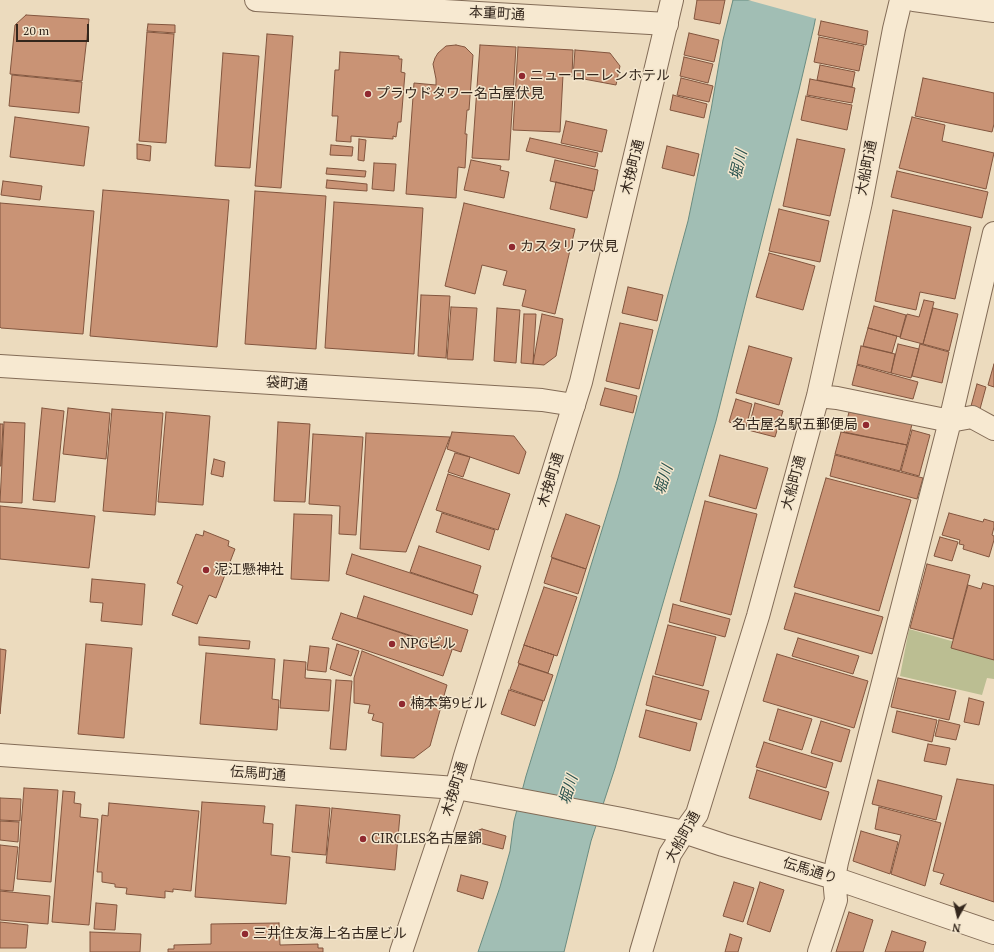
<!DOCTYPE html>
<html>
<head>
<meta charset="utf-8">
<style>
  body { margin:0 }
  #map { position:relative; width:994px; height:952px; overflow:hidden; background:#ecdbbe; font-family:"PT Serif",serif }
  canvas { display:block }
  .north { position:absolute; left:938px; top:896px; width:40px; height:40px; -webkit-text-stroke:3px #f4e6cd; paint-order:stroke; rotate:188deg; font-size:11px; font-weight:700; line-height:16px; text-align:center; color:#33261c }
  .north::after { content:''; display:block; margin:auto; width:14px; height:18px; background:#33261c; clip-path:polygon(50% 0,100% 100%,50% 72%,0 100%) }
  .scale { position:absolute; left:16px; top:24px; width:73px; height:18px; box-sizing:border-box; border:2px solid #33261c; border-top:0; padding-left:5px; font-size:12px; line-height:14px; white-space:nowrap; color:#33261c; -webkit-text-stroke:3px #f4e6cd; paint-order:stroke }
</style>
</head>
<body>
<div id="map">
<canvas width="994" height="952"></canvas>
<div class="north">N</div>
<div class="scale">20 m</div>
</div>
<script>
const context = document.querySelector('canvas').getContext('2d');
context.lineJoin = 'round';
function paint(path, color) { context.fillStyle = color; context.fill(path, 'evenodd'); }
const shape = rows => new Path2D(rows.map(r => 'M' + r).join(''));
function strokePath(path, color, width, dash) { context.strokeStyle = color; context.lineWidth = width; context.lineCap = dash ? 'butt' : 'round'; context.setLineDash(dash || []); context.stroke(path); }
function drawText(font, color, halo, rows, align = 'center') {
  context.font = font + ' "PT Serif","Noto Sans JP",serif'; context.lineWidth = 3; context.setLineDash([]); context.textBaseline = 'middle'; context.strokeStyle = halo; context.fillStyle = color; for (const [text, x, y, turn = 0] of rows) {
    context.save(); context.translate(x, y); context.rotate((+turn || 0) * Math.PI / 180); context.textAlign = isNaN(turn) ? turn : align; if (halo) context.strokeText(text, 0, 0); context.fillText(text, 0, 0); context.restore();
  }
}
paint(shape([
  [909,629,994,653,994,679,987,678,982,695,900,676]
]), '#bbbe92');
const water = shape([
  [733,0,819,0,814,26,799,90,716,421,615,768,591,841,564,952,478,952,500,887,510,851,514,821,526,776,618,478,688,221,711,110,723,40,733,0]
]);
paint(water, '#a1beb4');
strokePath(water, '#698b80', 1);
paint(shape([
  [748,0,821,0,817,19]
]), '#ecdbbe');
const building = shape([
  [697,0,725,0,720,24,694,19,697,0],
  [26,15,89,19,82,81,10,74,15,25,26,15],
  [821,21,868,31,866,45,818,35,821,21],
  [148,24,175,25,175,33,147,31,148,24],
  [147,32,174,34,166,143,139,141,147,32],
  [689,33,719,40,714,62,684,55,689,33],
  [267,34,293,36,281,188,255,186,267,34],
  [819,37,864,46,859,71,814,62,819,37],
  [456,45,465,47,473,55,469,110,467,110,465,134,467,134,465,168,458,167,456,198,406,194,414,83,436,85,436,79,433,64,435,58,438,53,446,46,456,45],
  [480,45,516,47,509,160,472,158,480,45],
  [518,47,573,50,572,76,563,75,560,132,513,130,518,47],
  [575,50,610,53,620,66,616,85,573,77,575,50],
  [340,52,399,56,399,59,402,59,401,72,405,73,401,122,398,122,396,137,393,136,393,139,351,136,351,142,336,141,338,116,332,116,335,70,339,70,340,52],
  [223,53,259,56,250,168,215,166,223,53],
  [684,57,713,64,708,83,680,76,684,57],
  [820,65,855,72,852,87,817,80,820,65],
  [12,75,82,82,79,113,9,106,12,75],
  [681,78,713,86,709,102,677,95,681,78],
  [923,78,994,93,994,124,992,132,915,116,923,78],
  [810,79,855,88,852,103,807,95,810,79],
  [673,95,707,104,704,118,670,110,673,95],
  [806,96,852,105,847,130,801,120,806,96],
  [15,117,89,127,84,166,10,157,15,117],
  [912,117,945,125,942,141,994,153,986,189,899,168,912,117],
  [566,121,607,130,602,152,561,143,566,121],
  [530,138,598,153,595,167,526,151,530,138],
  [359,139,366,140,364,161,358,160,359,139],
  [797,139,845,149,830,216,783,206,797,139],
  [137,144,151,146,150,161,137,159,137,144],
  [331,145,353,147,352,156,330,155,331,145],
  [667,146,699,154,694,176,662,168,667,146],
  [471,160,501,166,500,170,509,172,504,198,464,190,471,160],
  [555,160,598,170,594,191,550,181,555,160],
  [374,163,396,164,394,191,372,189,374,163],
  [327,168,366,171,365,177,326,174,327,168],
  [897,171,988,192,982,218,891,197,897,171],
  [327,180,367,184,367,191,326,188,327,180],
  [3,181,42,186,40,200,1,195,3,181],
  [556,182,593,191,587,218,550,209,556,182],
  [103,190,229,200,217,347,90,336,103,190],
  [255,191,326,196,316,349,245,344,255,191],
  [334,202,423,208,414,354,325,348,334,202],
  [0,203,94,211,83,334,1,328,0,327,0,203],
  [464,203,575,229,555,314,522,306,526,290,503,285,507,271,482,265,475,294,445,286,464,203],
  [779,209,829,221,820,262,769,251,779,209],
  [893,210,971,227,955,299,920,292,916,310,875,301,893,210],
  [769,253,815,266,803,310,756,297,769,253],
  [628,287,663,295,657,321,622,313,628,287],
  [421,295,450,296,446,358,418,356,421,295],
  [924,300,934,302,923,344,900,338,907,314,919,317,924,300],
  [874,306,906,315,900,337,868,328,874,306],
  [451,307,477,308,473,360,447,359,451,307],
  [497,308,520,310,516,363,494,361,497,308],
  [933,308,958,314,949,351,923,344,933,308],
  [524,314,536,314,533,364,521,363,524,314],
  [542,314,563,319,556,356,544,365,533,364,542,314],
  [620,323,653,330,639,389,606,381,620,323],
  [868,328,897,336,892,353,863,346,868,328],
  [898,344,919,349,911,378,891,373,898,344],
  [920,344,949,352,942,383,912,376,920,344],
  [749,346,792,358,779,405,736,393,749,346],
  [861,346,895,354,891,373,857,364,861,346],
  [994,364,994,387,988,385,994,364],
  [857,365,918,382,913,399,852,385,857,365],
  [977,384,986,387,980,409,971,406,977,384],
  [605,388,637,396,633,413,600,405,605,388],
  [736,399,752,404,746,427,729,422,736,399],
  [755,403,783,411,775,437,748,430,755,403],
  [42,408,64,411,55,502,33,500,42,408],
  [68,408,110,413,106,459,63,454,68,408],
  [112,409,163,413,155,515,103,511,112,409],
  [166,412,210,416,203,505,158,502,166,412],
  [849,412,912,424,907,445,844,432,849,412],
  [4,422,25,423,22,503,0,502,4,422],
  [278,422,310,424,305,502,274,501,278,422],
  [0,424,3,424,1,466,0,466,0,424],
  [912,430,930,435,919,476,901,471,912,430],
  [452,432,514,436,526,452,519,474,447,449,452,432],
  [841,432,907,445,900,471,835,454,841,432],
  [366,433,450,437,406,552,360,549,366,433],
  [313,434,363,437,356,535,339,534,340,506,309,504,313,434],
  [455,453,470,457,463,477,448,472,455,453],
  [720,455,768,468,756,509,709,496,720,455],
  [835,455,923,478,917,499,830,476,835,455],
  [214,459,225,462,223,477,211,474,214,459],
  [448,474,510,494,498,530,436,510,448,474],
  [826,478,911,500,879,611,794,587,826,478],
  [705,501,757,514,731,615,680,601,705,501],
  [0,506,95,516,89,568,0,559,0,506],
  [442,513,495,530,489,550,436,532,442,513],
  [949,513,983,522,984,519,994,522,994,527,992,535,994,536,994,540,989,557,963,549,964,545,959,544,960,540,942,535,949,513],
  [294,514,332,515,329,581,291,579,294,514],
  [566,514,600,526,586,569,551,557,566,514],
  [204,531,229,541,228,546,235,549,216,598,209,595,197,624,172,615,183,586,177,583,196,534,203,536,204,531],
  [940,537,958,542,952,561,934,556,940,537],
  [419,546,481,566,473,593,410,572,419,546],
  [352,554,478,595,472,615,346,574,352,554],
  [552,558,586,569,578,594,544,583,552,558],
  [927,564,970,575,953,639,910,628,927,564],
  [92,579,145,584,142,625,101,621,103,603,90,602,92,579],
  [983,583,994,586,994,660,951,648,968,585,981,589,983,583],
  [544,587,577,597,557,656,524,645,544,587],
  [795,593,883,617,872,654,784,629,795,593],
  [364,596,468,630,461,652,357,618,364,596],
  [673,604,730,619,725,637,669,622,673,604],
  [341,613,452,650,443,676,332,639,341,613],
  [668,625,716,637,703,686,655,674,668,625],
  [199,637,250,641,249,649,199,645,199,637],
  [798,638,859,656,853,674,792,656,798,638],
  [86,644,132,648,124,738,78,734,86,644],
  [337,644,359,651,351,676,330,669,337,644],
  [524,645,554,655,548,673,518,663,524,645],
  [310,646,329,648,326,672,307,670,310,646],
  [0,649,6,650,0,714,0,649],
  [362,651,447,685,430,746,414,758,381,756,383,723,372,720,374,714,368,713,370,705,354,703,354,678,362,651],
  [206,653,275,659,272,699,279,700,277,730,200,724,206,653],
  [777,654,868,681,854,728,763,701,777,654],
  [284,660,306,662,305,678,331,680,329,711,280,708,284,660],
  [519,664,553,675,544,701,510,689,519,664],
  [653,676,709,691,701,720,646,705,653,676],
  [898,678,956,691,949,720,891,707,898,678],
  [336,680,352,681,346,750,330,749,336,680],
  [509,690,543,701,535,726,501,714,509,690],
  [969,698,984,702,979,725,964,722,969,698],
  [778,709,812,719,802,750,769,740,778,709],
  [646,710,697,723,690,751,639,737,646,710],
  [897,711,937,720,932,742,892,732,897,711],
  [939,720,960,725,956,740,935,736,939,720],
  [821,721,850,730,841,762,811,753,821,721],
  [764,742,833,763,826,788,756,767,764,742],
  [928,744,950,748,946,765,924,761,928,744],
  [757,770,829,792,821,820,749,798,757,770],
  [957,779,994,785,994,902,940,884,944,874,933,871,957,779],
  [878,780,942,796,936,820,872,804,878,780],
  [24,788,58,790,51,882,17,879,24,788],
  [63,791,75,792,74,803,81,804,80,817,98,819,89,925,52,922,63,791],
  [0,798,21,799,20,821,0,820,0,798],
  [202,802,265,806,263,823,273,824,271,855,290,857,286,904,195,897,202,802],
  [109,803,199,811,191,891,173,889,173,892,165,891,165,898,126,894,127,888,115,887,115,884,102,882,102,872,97,872,102,815,108,816,109,803],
  [296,805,330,808,326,855,292,852,296,805],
  [879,807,941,823,925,886,891,874,901,835,875,829,879,807],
  [332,808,400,815,395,870,326,863,332,808],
  [0,821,19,822,18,842,0,840,0,821],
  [482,829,506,836,503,849,472,841,472,832,482,829],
  [861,831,898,842,890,874,853,861,861,831],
  [0,845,18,847,13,891,0,890,0,845],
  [461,875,488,882,483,899,457,891,461,875],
  [734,882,754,888,743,922,723,916,734,882],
  [760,882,784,890,770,932,747,924,760,882],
  [0,891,50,896,48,924,0,920,0,891],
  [96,903,117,905,115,930,94,929,96,903],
  [849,912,873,920,863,952,836,952,849,912],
  [0,922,28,925,26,948,0,948,0,922],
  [279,923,280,945,318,944,318,948,323,948,323,952,168,952,168,949,174,949,174,945,211,944,211,924,279,923],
  [892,931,926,942,923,952,885,952,892,931],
  [90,932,141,934,140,952,90,952,90,932],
  [730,934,742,938,738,952,725,952,730,934]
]);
paint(building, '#c99375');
strokePath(building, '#82553e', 1);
const minor = shape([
  [256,0,667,24],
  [0,366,542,400,574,405],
  [818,396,837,398,950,421,972,417,994,429],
  [0,755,456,788,489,794,622,819,684,832,723,845,834,878,994,933],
  [641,952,670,854,684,832,697,814,758,616,818,396,861,202,894,29,901,0],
  [819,952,836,900,834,878,837,862,950,421,994,233]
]);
const tertiary = shape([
  [914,0,994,11],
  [401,952,456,788,465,756,581,382,672,0]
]);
strokePath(minor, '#836c57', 24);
strokePath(tertiary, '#836c57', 24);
strokePath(minor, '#f7e9d1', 22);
strokePath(tertiary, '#f7e9d1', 22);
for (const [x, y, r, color] of [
  [522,76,4,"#902930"],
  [368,94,4,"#902930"],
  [512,247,4,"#902930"],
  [866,425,4,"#902930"],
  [206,570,4,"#902930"],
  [392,644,4,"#902930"],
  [402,704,4,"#902930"],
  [363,839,4,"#902930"],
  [245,934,4,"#902930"]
]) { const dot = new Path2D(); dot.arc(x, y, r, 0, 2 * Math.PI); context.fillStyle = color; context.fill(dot); strokePath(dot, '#f4e6cd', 1.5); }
drawText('14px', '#33261c', '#f4e6cd', [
  ["本重町通",497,14,3],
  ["木挽町通",633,167,-76],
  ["大船町通",867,168,-79],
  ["袋町通",287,384,4],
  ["木挽町通",551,480,-73],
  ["大船町通",794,483,-75],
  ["伝馬町通",258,774,4],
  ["木挽町通",455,789,-73],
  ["大船町通",683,837,-61],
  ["伝馬通り",810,871,17]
]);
drawText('14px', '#33261c', '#f4e6cd', [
  ["ニューローレンホテル",530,76],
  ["プラウドタワー名古屋伏見",376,94],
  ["カスタリア伏見",520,247],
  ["名古屋名駅五郵便局",858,425,"right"],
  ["泥江懸神社",214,570],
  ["NPGビル",400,644],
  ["楠本第9ビル",410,704],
  ["CIRCLES名古屋錦",371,839],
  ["三井住友海上名古屋ビル",253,934]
], 'left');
drawText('italic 15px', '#2b534e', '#f4e6cd', [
  ["堀川",739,165,-77],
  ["堀川",664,480,-73],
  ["堀川",569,790,-73]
]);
</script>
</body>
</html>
